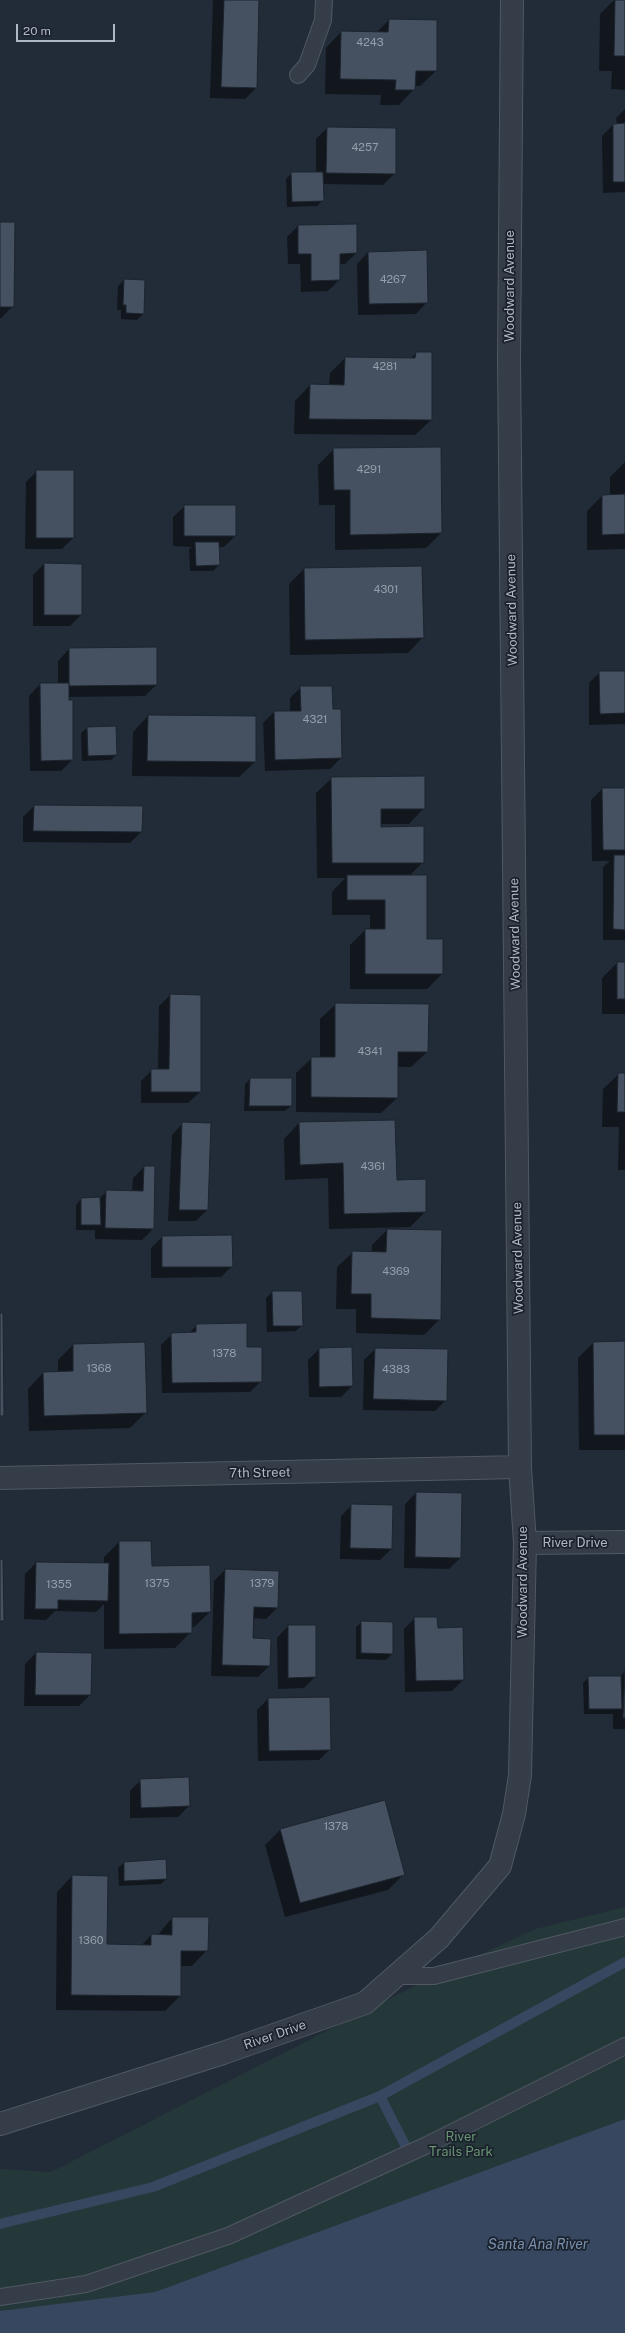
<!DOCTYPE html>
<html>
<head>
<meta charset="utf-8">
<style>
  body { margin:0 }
  #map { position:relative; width:625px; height:2333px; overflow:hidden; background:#222b38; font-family:"Public Sans",sans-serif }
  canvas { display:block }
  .scale { position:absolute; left:16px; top:24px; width:99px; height:18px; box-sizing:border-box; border:2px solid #b0b8c5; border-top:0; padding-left:5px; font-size:12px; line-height:14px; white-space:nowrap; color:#b0b8c5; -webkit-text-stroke:3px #1b222d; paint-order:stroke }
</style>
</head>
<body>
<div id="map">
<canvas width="625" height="2333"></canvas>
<div class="scale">20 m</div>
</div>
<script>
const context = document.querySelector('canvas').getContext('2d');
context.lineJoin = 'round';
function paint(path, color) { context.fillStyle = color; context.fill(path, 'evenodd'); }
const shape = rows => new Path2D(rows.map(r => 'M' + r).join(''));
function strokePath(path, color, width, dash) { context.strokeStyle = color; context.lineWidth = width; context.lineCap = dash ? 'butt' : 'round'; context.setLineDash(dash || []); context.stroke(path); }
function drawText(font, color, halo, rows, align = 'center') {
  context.font = font + ' "Public Sans",sans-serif'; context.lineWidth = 3.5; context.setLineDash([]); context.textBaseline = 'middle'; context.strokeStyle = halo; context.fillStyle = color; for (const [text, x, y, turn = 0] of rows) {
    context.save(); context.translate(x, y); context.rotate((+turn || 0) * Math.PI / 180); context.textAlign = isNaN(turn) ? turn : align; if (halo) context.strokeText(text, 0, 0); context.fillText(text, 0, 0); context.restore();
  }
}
paint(shape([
  [625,1907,625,2273,0,2333,0,2169,51,2172,434,1976,535,1929]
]), '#243739');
paint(shape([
  [625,2119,625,2333,0,2333,0,2311,155,2292]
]), '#36475f');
paint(shape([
  [213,0,258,0,256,88,245,99,210,98],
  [614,0,625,0,625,90,611,89,612,71,599,71,600,14],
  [389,20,436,71,420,86,414,86,414,89,399,105,380,105,381,95,325,94,326,48,341,32,376,33],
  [625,109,625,192,603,193,602,136,613,125,617,124,616,118],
  [327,128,395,173,383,185,322,184,323,200,317,206,287,207,286,179,292,173,316,173,316,139],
  [0,223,13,306,0,319],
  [298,226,356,253,345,264,339,264,339,280,328,291,301,292,300,264,288,264,287,237],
  [368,252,427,302,416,314,358,315,357,264],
  [124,280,144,281,143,314,137,320,121,319,121,310,117,310,118,286],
  [416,353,431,353,431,420,415,435,294,434,295,401,310,385,329,386,330,373,345,358,410,359],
  [334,449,441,533,426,548,335,550,335,505,319,505,318,465],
  [625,462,625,549,587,550,587,511,602,496,610,496,610,477],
  [37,471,73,538,62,549,25,549,26,482],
  [185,506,235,536,224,547,218,547,219,565,213,571,190,571,189,549,192,547,173,546,173,517],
  [44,564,81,615,70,626,33,626,33,575],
  [304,569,423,637,408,653,290,655,289,584],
  [69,649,156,685,145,696,68,697,72,760,61,771,30,771,29,696,40,684,58,684,58,661],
  [600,672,625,672,625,724,589,725,589,683],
  [301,687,332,710,341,758,330,769,265,771,263,723,274,712,290,712,290,698],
  [148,716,255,762,239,777,132,776,133,732],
  [87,728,116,755,111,760,82,761,81,733],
  [332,778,424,808,409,824,380,824,380,828,423,862,409,876,426,940,442,974,427,989,350,989,350,945,365,930,370,930,370,915,332,915,332,892,345,878,317,878,316,793],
  [602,789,625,789,625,940,603,940,603,867,610,861,592,861,591,800],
  [34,806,141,832,130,843,23,842,23,817],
  [617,963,625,963,625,1014,602,1014,602,978],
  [170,995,200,996,200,1092,188,1103,141,1103,141,1081,152,1070,158,1070,159,1006],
  [336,1004,428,1005,427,1052,411,1067,397,1067,397,1098,381,1113,296,1112,296,1073,312,1058,320,1058,320,1019],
  [619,1074,625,1074,625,1170,618,1170,619,1127,602,1127,603,1089],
  [250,1079,291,1106,285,1111,244,1111,245,1084],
  [183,1123,210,1124,207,1210,196,1221,168,1221,172,1135],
  [299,1123,396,1181,425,1212,410,1227,329,1229,328,1178,285,1180,284,1139],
  [144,1167,153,1229,142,1240,95,1239,95,1230,76,1230,76,1205,81,1199,100,1198,107,1191,132,1192,133,1178],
  [387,1230,440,1319,424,1335,356,1333,356,1309,336,1309,337,1267,353,1252,372,1252,372,1245],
  [162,1237,232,1266,221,1277,151,1278,151,1248],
  [272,1292,301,1292,302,1325,296,1331,267,1332,266,1298],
  [197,1325,246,1348,261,1381,250,1392,162,1393,161,1345,172,1334,188,1334],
  [625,1342,625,1450,579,1450,578,1358,593,1343],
  [73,1345,146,1412,130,1428,29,1431,28,1389,43,1373,58,1373,58,1360],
  [319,1349,352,1386,341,1397,309,1397,308,1360],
  [375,1349,446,1400,435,1411,363,1410,364,1360],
  [416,1493,460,1558,449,1569,404,1568,405,1504],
  [352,1505,392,1506,391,1549,380,1560,340,1559,341,1516],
  [119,1542,150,1542,151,1567,210,1612,194,1627,191,1627,191,1632,175,1648,104,1649,104,1604,96,1612,55,1611,46,1620,24,1619,25,1574,36,1563,104,1564,104,1557],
  [225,1570,277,1608,266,1619,253,1618,252,1639,270,1640,269,1666,258,1677,211,1676,214,1581],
  [415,1618,437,1629,463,1680,452,1691,405,1692,404,1629],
  [362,1622,392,1623,392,1654,386,1660,356,1659,356,1627],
  [288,1626,315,1626,315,1677,304,1688,278,1689,277,1638],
  [36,1653,91,1654,90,1695,79,1706,24,1706,25,1664],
  [625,1671,625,1729,613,1729,613,1714,584,1714,583,1683,589,1677,620,1677],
  [268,1699,330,1749,319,1760,258,1761,257,1710],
  [141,1780,189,1806,178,1817,130,1818,130,1791],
  [280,1830,404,1874,388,1890,285,1917,265,1845],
  [165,1861,166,1879,161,1884,119,1886,118,1868,124,1863],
  [72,1876,106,1945,141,1946,151,1935,157,1936,172,1918,207,1950,192,1966,180,1966,180,1996,165,2011,56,2010,57,1892]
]), '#0007');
strokePath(shape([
  [406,2147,380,2096,625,1962],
  [0,2224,153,2187,380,2096]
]), '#36475f', 10);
const building = shape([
  [224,0,259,0,257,88,221,87,224,0],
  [615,0,625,0,625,56,614,56,615,0],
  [389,19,437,20,437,71,416,71,415,90,395,90,396,80,340,79,341,31,388,32,389,19],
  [625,123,625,182,613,182,613,124,625,123],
  [327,127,396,128,396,174,326,173,327,127],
  [291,172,323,172,324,201,292,202,291,172],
  [0,222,15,222,14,307,0,307,0,222],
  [357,224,357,253,340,254,340,280,311,281,311,254,298,254,298,225,357,224],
  [427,250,428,303,369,304,368,252,427,250],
  [124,279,145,280,144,314,126,313,126,305,123,305,124,279],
  [416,352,432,352,432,420,309,419,310,384,344,385,345,357,415,358,416,352],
  [441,447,442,533,350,535,350,490,334,490,333,448,441,447],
  [36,470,74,470,74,538,36,538,36,470],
  [625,494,625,534,602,535,602,495,625,494],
  [184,505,236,505,236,536,184,536,184,505],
  [195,542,219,542,220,565,196,566,195,542],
  [44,563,82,564,82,615,44,615,44,563],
  [422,566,424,638,305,640,304,568,422,566],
  [157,647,157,685,69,686,69,648,157,647],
  [599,671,625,671,625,713,600,714,599,671],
  [40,683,69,683,69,700,73,700,73,760,41,761,40,683],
  [300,686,332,686,333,709,341,709,342,758,275,760,274,711,301,711,300,686],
  [148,715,256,716,256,762,147,761,148,715],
  [116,726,117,755,88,756,87,727,116,726],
  [425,776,425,809,381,809,381,827,424,826,424,863,332,863,331,777,425,776],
  [602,788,625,788,625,850,603,850,602,788],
  [34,805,143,806,142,832,33,831,34,805],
  [614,855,625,855,625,930,613,929,614,855],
  [347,875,427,875,427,939,443,939,443,974,365,974,365,929,385,929,385,900,347,900,347,875],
  [617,962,625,962,625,999,617,999,617,962],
  [170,994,201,995,201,1092,151,1092,151,1069,169,1069,170,994],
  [335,1003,429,1004,428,1052,398,1052,398,1098,311,1097,311,1057,335,1057,335,1003],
  [618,1073,625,1073,625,1112,617,1112,618,1073],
  [250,1078,292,1078,292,1106,249,1106,250,1078],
  [395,1120,397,1180,426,1179,426,1212,344,1214,343,1163,300,1165,299,1122,395,1120],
  [182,1122,211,1123,208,1210,179,1210,182,1122],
  [144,1166,155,1166,154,1229,105,1228,106,1190,143,1191,144,1166],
  [100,1197,101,1225,81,1225,81,1198,100,1197],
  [387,1229,442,1230,441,1320,371,1318,371,1294,351,1294,352,1251,386,1252,387,1229],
  [232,1235,233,1267,162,1267,162,1236,232,1235],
  [272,1291,302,1291,303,1326,273,1326,272,1291],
  [0,1313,3,1313,4,1416,0,1416,0,1313],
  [247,1323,247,1347,262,1347,262,1382,172,1383,171,1333,196,1332,196,1324,247,1323],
  [625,1341,625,1435,594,1435,593,1342,625,1341],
  [145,1342,147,1413,44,1416,43,1372,73,1371,73,1344,145,1342],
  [352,1347,353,1386,319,1387,319,1348,352,1347],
  [375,1348,448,1349,447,1401,373,1399,375,1348],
  [416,1492,462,1493,461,1558,415,1557,416,1492],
  [351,1504,393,1505,392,1549,350,1548,351,1504],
  [119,1541,151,1541,152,1566,210,1565,211,1612,192,1613,192,1633,119,1634,119,1541],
  [0,1559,3,1559,4,1621,0,1621,0,1559],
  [36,1562,109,1563,108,1601,58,1600,58,1609,35,1609,36,1562],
  [225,1569,279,1571,278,1608,254,1607,253,1638,271,1639,270,1666,222,1665,225,1569],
  [414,1617,437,1617,438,1628,463,1627,464,1680,416,1681,414,1617],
  [361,1621,393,1622,393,1654,361,1653,361,1621],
  [288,1625,316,1625,316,1677,288,1678,288,1625],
  [36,1652,92,1653,91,1695,35,1695,36,1652],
  [625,1670,625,1718,623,1718,625,1670],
  [588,1676,621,1676,622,1709,589,1709,588,1676],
  [330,1697,331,1750,269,1751,268,1698,330,1697],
  [189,1777,190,1806,141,1808,140,1779,189,1777],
  [385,1800,405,1875,300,1903,280,1829,385,1800],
  [166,1859,167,1879,124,1881,124,1862,166,1859],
  [72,1875,108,1876,107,1944,151,1945,151,1934,172,1935,172,1917,209,1917,208,1951,181,1951,181,1996,71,1995,72,1875]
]);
paint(building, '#455160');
strokePath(building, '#1d242f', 1);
const service = shape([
  [298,75,307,65,323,20,324,0],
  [395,1976,434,1976,625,1927],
  [0,2297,86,2284,228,2236,427,2145,625,2046]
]);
const minor = shape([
  [0,1478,520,1467],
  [525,1543,625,1542],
  [0,2124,223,2053,365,2003,439,1938,500,1866,514,1814,520,1775,525,1543,520,1467,509,359,512,0]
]);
strokePath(service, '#505863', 18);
strokePath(minor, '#505863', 24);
strokePath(service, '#353d48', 16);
strokePath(minor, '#353d48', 22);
drawText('11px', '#959eac', null, [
  ["4243",370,43],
  ["4257",365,148],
  ["4267",393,280],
  ["4281",385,367],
  ["4291",369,470],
  ["4301",386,590],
  ["4321",315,720],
  ["4341",370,1052],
  ["4361",373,1167],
  ["4369",396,1272],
  ["1378",224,1354],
  ["1368",99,1369],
  ["4383",396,1370],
  ["1375",157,1584],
  ["1379",262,1584],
  ["1355",59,1585],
  ["1378",336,1827],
  ["1360",91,1941]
]);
drawText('13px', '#b0b8c5', '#1b222d', [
  ["Woodward Avenue",510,286,-90],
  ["Woodward Avenue",512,610,-91],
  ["Woodward Avenue",515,934,-91],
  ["Woodward Avenue",518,1258,-91],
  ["7th Street",260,1473,-1],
  ["River Drive",575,1543],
  ["Woodward Avenue",523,1582,-90],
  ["River Drive",275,2035,-19]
]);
drawText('13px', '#689472', '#1b222d', [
  ["River",461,2137],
  ["Trails Park",461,2152]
]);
drawText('italic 14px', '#798fac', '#1b222d', [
  ["Santa Ana River",538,2245]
]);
</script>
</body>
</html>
